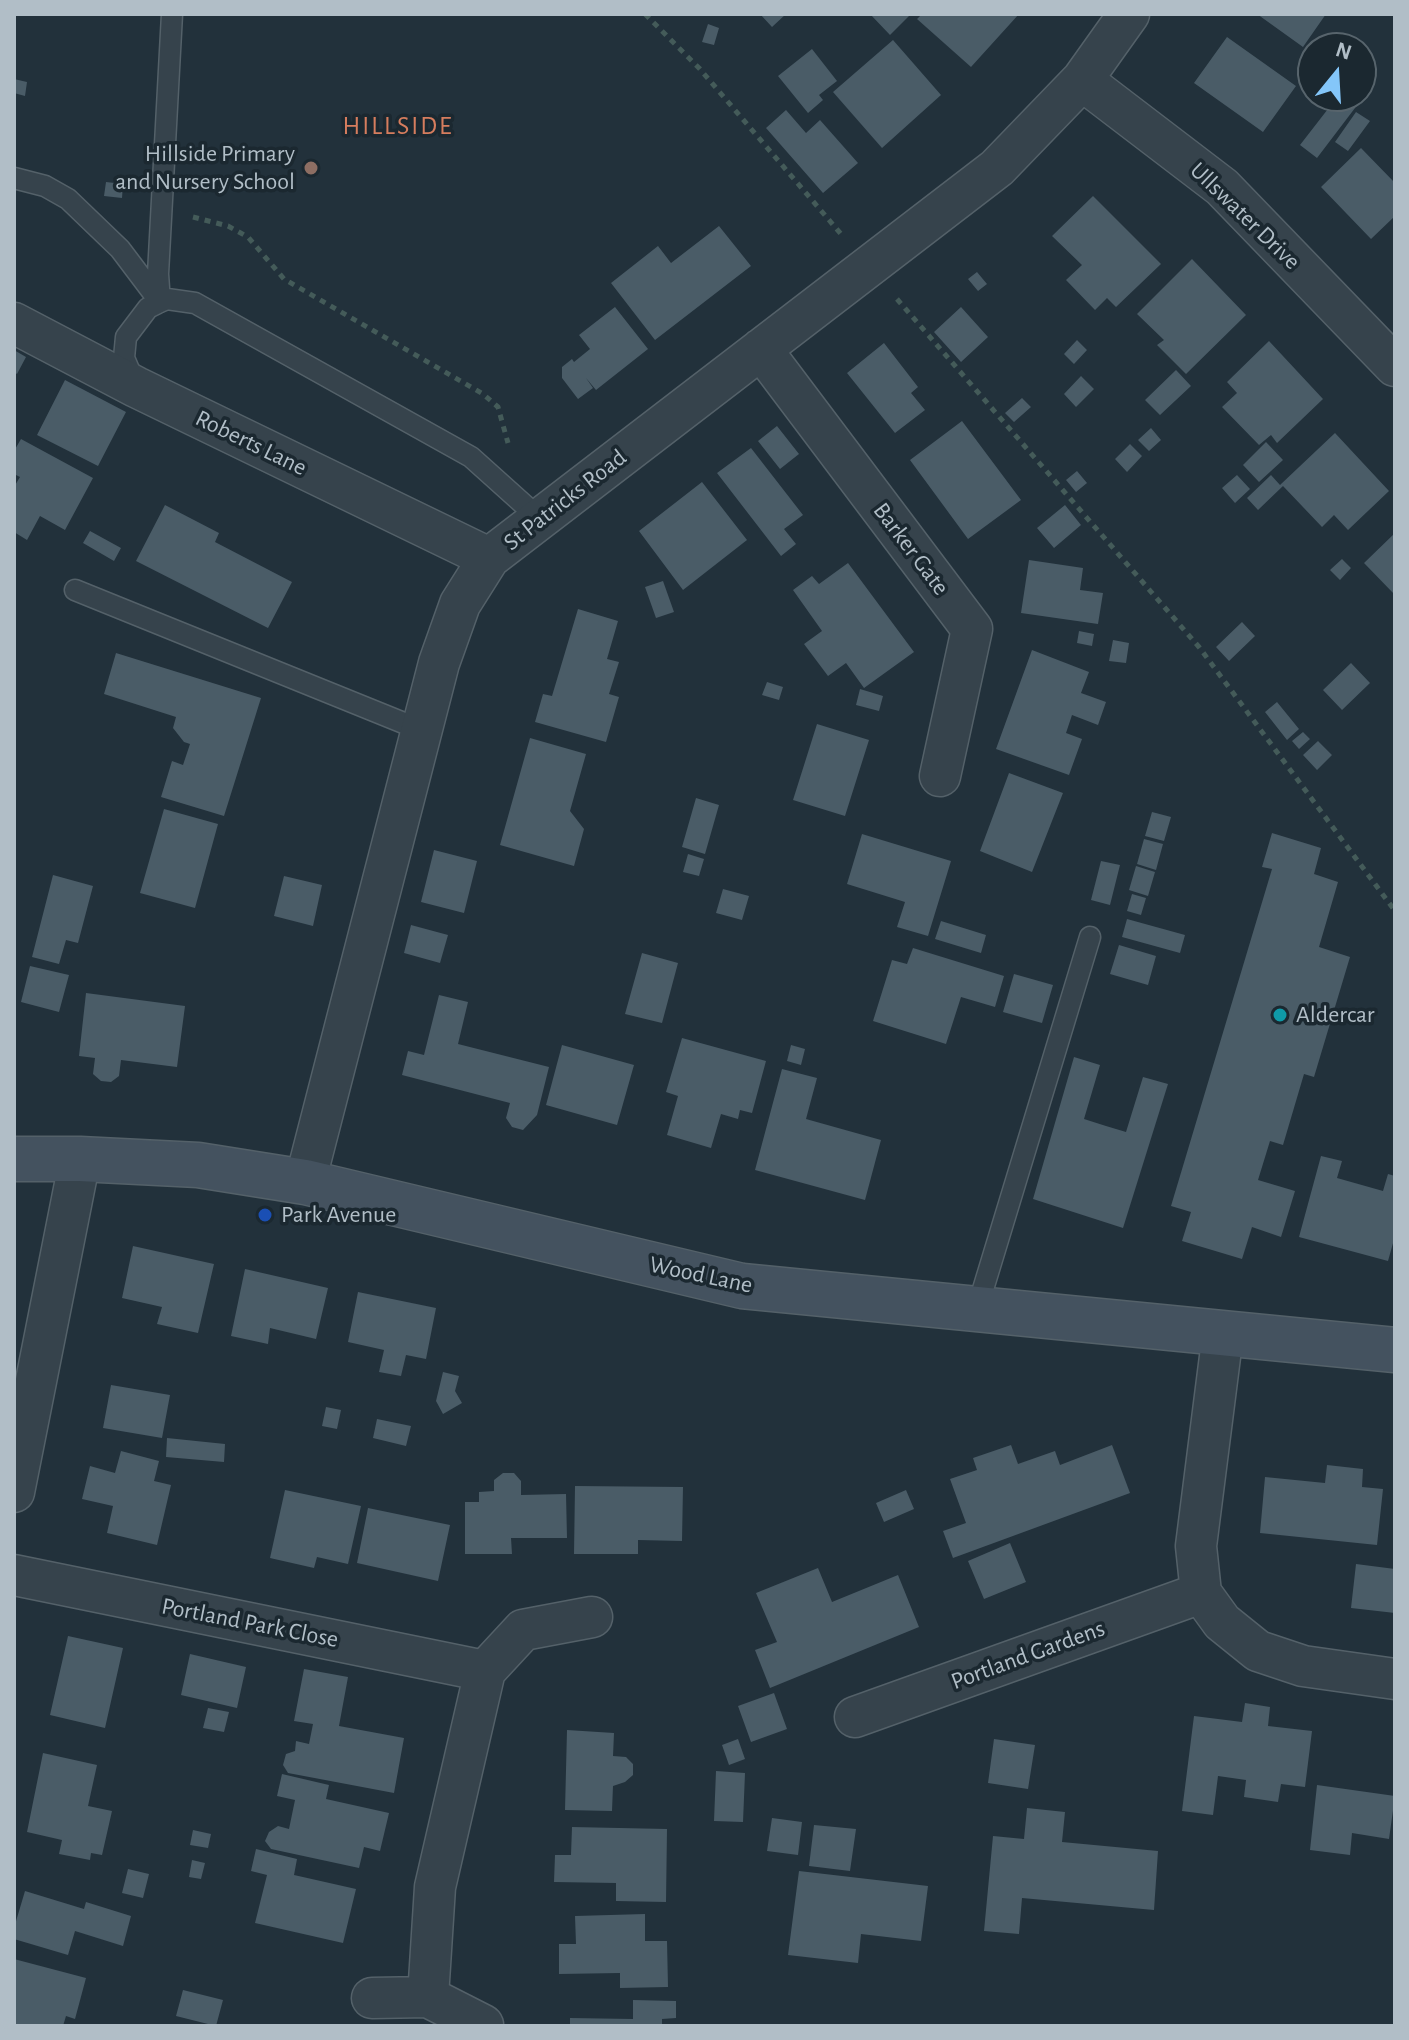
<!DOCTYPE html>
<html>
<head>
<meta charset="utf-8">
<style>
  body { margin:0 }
  #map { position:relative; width:1409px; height:2040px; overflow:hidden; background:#22313b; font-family:"Alegreya Sans",sans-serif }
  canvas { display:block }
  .frame { position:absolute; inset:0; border:16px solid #b1bec7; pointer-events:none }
  .north { position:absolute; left:1297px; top:32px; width:80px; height:80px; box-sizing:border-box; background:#1b2830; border:2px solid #57646c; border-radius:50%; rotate:18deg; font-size:22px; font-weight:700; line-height:32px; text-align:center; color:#b1bec7 }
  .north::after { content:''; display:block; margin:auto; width:28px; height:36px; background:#84c6f9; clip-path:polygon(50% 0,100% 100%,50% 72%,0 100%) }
</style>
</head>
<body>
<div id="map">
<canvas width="1409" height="2040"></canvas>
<div class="frame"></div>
<div class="north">N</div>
</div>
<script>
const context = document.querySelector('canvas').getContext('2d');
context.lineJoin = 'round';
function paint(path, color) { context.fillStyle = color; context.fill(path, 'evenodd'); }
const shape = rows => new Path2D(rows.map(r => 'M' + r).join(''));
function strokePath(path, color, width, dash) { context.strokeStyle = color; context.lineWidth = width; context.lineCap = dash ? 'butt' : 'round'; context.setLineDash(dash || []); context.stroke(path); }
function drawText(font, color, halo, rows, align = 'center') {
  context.font = font + ' "Alegreya Sans",sans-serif'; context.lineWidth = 7; context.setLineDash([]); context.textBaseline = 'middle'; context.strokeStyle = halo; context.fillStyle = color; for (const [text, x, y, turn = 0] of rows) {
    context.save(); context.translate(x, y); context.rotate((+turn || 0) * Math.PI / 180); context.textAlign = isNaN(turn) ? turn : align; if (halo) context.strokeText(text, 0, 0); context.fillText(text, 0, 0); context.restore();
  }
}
paint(shape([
  [760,14,786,14,772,27],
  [870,14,911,14,890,35],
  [922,14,1019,14,971,67,917,19],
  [1257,14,1326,14,1303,47],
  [708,24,719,28,714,45,702,42],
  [1227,37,1296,86,1263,132,1194,83],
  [893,40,941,95,882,148,833,92],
  [812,49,837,81,819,95,823,100,808,113,778,76],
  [14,79,27,82,25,96,14,93],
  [1338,96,1355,108,1317,158,1300,145],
  [786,110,806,133,820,120,858,163,823,193,766,128],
  [1356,112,1370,121,1348,151,1335,142],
  [1361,148,1395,183,1395,216,1371,239,1321,187],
  [106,182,123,184,122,198,104,196],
  [1093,196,1161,264,1116,307,1107,298,1095,310,1066,280,1082,265,1052,236],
  [719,226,751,266,655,340,611,283,658,246,671,263],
  [1192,259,1246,315,1186,374,1157,345,1164,340,1137,314],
  [977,272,987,284,978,291,968,279],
  [615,307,648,349,596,390,586,378,593,388,578,399,562,378,562,367,572,359,574,362,590,349,579,335],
  [961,307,988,337,961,362,934,332],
  [1077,340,1087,350,1074,364,1064,354],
  [1269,341,1323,399,1277,443,1271,435,1259,445,1222,407,1237,393,1227,382],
  [884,343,918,387,911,393,925,410,895,433,847,373],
  [14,350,26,357,17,374,14,372],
  [1176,370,1191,386,1160,415,1145,400],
  [1081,376,1094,389,1076,407,1064,394],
  [65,380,126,412,98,466,37,435],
  [1022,398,1031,407,1014,422,1005,413],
  [962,421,1021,500,968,539,910,460],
  [777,426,799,454,780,469,758,441],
  [1151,428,1161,440,1149,451,1138,440],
  [1335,433,1389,491,1348,530,1334,515,1322,527,1283,486,1258,510,1247,498,1271,475,1280,485],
  [21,439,93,478,65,530,40,516,27,540,14,532,14,487,20,477,14,474,14,451],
  [1266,442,1283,460,1259,482,1243,465],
  [1130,444,1142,456,1127,472,1115,459],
  [751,448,803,515,784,529,796,544,781,556,717,473],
  [1077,471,1087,483,1076,492,1066,480],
  [1237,475,1250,489,1235,503,1222,488],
  [702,482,747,540,683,590,639,531],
  [165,505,219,533,215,542,292,582,268,628,136,561],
  [1065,505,1081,525,1054,548,1037,528],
  [90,531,121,548,114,561,83,543],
  [1395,533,1395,595,1364,563],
  [1342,559,1351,568,1340,580,1330,570],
  [1029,560,1083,568,1080,590,1103,593,1098,624,1021,613],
  [848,563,914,652,864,688,846,663,828,676,804,644,822,631,793,590,812,576,819,584],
  [663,581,674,612,656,618,645,587],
  [578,609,618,621,607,659,619,662,609,694,619,697,606,742,535,722,543,694,552,696],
  [1242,622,1255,636,1229,661,1216,647],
  [1079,631,1094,634,1092,646,1077,643],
  [1113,640,1129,643,1126,663,1109,661],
  [1032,650,1089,672,1081,693,1106,702,1098,725,1072,715,1066,733,1082,739,1069,775,996,749],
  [116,653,261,698,224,816,161,797,172,761,183,765,190,744,184,742,173,728,176,717,104,694],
  [1351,663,1370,683,1342,710,1323,690],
  [767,682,783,687,779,700,762,695],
  [860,689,883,696,879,711,856,705],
  [1277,702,1299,729,1287,740,1265,712],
  [817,724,869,740,845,816,793,800],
  [1303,732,1310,739,1299,749,1292,741],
  [530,738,586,754,570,811,584,829,574,866,500,845],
  [1318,741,1332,755,1317,770,1303,755],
  [1009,773,1063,793,1032,872,980,851],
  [696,798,719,805,705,854,682,847],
  [164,809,218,824,195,908,140,893],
  [1152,812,1171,817,1164,841,1145,836],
  [1272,833,1321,848,1314,874,1338,882,1319,947,1350,957,1314,1077,1304,1074,1283,1145,1270,1141,1258,1180,1295,1191,1281,1237,1252,1227,1242,1259,1182,1241,1191,1212,1171,1206,1272,869,1262,867],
  [862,834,951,861,928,936,897,927,905,902,847,884],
  [1144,839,1163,844,1156,870,1137,864],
  [434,850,477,861,464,913,421,902],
  [688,854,704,859,699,876,683,872],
  [1101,861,1120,865,1110,905,1091,900],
  [1136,866,1155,872,1148,896,1129,890],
  [53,875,93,886,78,943,66,940,59,964,32,957],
  [284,876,322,885,313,926,274,916],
  [723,889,749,896,742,920,716,913],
  [1132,894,1146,898,1141,915,1127,911],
  [1127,919,1185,935,1180,953,1122,937],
  [941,921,986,935,981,953,935,939],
  [411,925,448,935,440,963,404,953],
  [1119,945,1156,956,1148,985,1110,974],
  [913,948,1004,976,995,1007,961,997,946,1044,873,1021,892,960,907,964],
  [642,953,678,963,662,1023,625,1014],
  [30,966,69,975,59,1012,21,1002],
  [1014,974,1053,985,1042,1023,1003,1012],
  [86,993,185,1006,177,1067,121,1060,119,1076,111,1082,101,1081,93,1074,95,1058,79,1056],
  [439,995,468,1002,458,1044,549,1067,537,1115,523,1130,512,1127,506,1118,510,1103,402,1075,408,1051,424,1055],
  [682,1038,766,1061,752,1113,740,1110,738,1119,721,1114,711,1148,667,1135,678,1096,666,1092],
  [562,1045,634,1065,617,1125,546,1105],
  [791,1045,805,1049,801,1065,787,1061],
  [1074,1057,1100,1065,1084,1119,1106,1126,1126,1132,1143,1077,1168,1084,1123,1228,1033,1199],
  [782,1069,817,1078,806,1119,881,1140,865,1200,755,1170],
  [1321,1156,1342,1161,1337,1178,1383,1191,1388,1174,1395,1176,1395,1236,1388,1261,1299,1237],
  [133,1246,214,1264,198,1333,157,1324,162,1307,122,1298],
  [245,1269,328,1288,316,1339,270,1328,268,1344,231,1336],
  [358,1292,436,1308,426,1359,406,1355,401,1376,379,1372,384,1350,348,1342],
  [443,1372,459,1376,455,1391,462,1403,443,1414,436,1401],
  [111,1385,170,1395,162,1438,103,1428],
  [326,1407,341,1410,337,1429,322,1426],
  [377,1419,411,1426,406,1446,373,1438],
  [167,1438,225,1444,224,1462,166,1457],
  [1011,1445,1018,1464,1055,1451,1060,1465,1112,1445,1130,1493,953,1558,943,1531,966,1523,950,1479,977,1470,973,1458],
  [121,1451,159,1461,154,1481,171,1485,157,1545,107,1533,113,1506,82,1499,90,1466,115,1473],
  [1327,1465,1363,1469,1362,1487,1383,1489,1377,1545,1260,1533,1265,1477,1325,1483],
  [503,1473,514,1473,521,1481,521,1495,566,1494,567,1538,511,1538,512,1554,465,1554,465,1502,479,1502,479,1492,494,1491,494,1480],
  [575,1486,683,1487,682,1541,638,1540,638,1554,574,1554],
  [285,1490,361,1506,348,1564,317,1557,314,1568,270,1558],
  [906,1490,914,1509,884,1522,876,1503],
  [368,1508,450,1525,438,1581,357,1563],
  [1010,1543,1026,1582,984,1599,968,1561],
  [1356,1564,1395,1569,1395,1613,1351,1608],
  [818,1568,832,1602,898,1575,919,1627,770,1688,755,1650,777,1642,756,1593],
  [68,1636,123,1648,105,1728,50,1715],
  [190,1654,246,1667,237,1708,181,1695],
  [304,1669,348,1677,339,1726,404,1738,394,1793,288,1773,283,1765,286,1754,295,1751,296,1741,309,1744,313,1724,294,1721],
  [774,1693,787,1729,751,1742,738,1706],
  [1245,1703,1270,1707,1268,1726,1312,1731,1305,1787,1281,1784,1278,1802,1244,1797,1246,1780,1218,1776,1213,1815,1182,1811,1194,1716,1242,1722],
  [208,1708,229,1712,224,1732,203,1728],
  [567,1730,614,1733,613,1756,626,1757,633,1764,633,1775,625,1782,613,1786,612,1811,565,1810],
  [738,1739,745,1759,729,1765,722,1745],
  [994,1739,1035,1745,1028,1789,988,1783],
  [43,1753,97,1765,88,1806,112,1811,102,1855,91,1853,90,1860,59,1854,62,1840,27,1832],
  [716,1771,745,1773,743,1822,714,1821],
  [282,1774,329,1785,326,1799,389,1813,380,1851,364,1847,359,1868,271,1849,265,1841,269,1832,278,1826,289,1829,295,1800,277,1796],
  [1317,1785,1395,1796,1389,1839,1352,1833,1350,1855,1310,1850],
  [1027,1808,1065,1812,1062,1842,1158,1851,1154,1910,1022,1898,1019,1934,984,1931,993,1836,1024,1839],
  [772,1818,802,1822,798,1855,767,1851],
  [814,1825,856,1829,850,1871,809,1866],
  [572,1827,667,1829,666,1902,616,1901,616,1883,554,1882,555,1855,571,1855],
  [193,1830,211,1834,208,1848,190,1845],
  [256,1849,297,1859,294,1875,356,1889,343,1943,255,1923,267,1875,251,1871],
  [192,1860,205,1863,201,1879,189,1877],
  [128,1869,149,1874,143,1898,122,1893],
  [799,1871,928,1886,921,1941,861,1934,858,1963,788,1955],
  [25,1891,84,1909,86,1902,131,1916,123,1946,75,1931,68,1955,14,1939,14,1928],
  [645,1914,645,1941,667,1941,668,1987,620,1988,620,1973,559,1974,559,1944,576,1944,575,1916],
  [14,1959,86,1978,75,2019,66,2016,63,2026,14,2026],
  [183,1990,223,2000,216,2026,176,2016],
  [633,2000,676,2001,676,2018,662,2019,662,2026,570,2026,570,2018,633,2019]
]), '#4a5c67');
const lane = shape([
  [14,178,45,186,68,199,120,249,160,302],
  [160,302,158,274,172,14],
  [135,384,124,358,126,337,148,308,160,302,167,299,195,303,471,457,540,519],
  [75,590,421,730],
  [977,1309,1090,937]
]);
const street = shape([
  [1082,80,1222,187,1395,366],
  [14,323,136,387,489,558],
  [761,349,972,629,940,776],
  [305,1182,439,663,460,604,489,558,997,168,1082,80,1129,14],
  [1223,1333,1196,1546,1201,1593,1222,1622,1258,1651,1303,1666,1395,1679],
  [14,1492,80,1159],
  [14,1575,485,1671,435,1887,428,1997,372,1998],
  [485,1671,523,1630,592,1617],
  [855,1717,1201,1593],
  [428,1997,483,2025]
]);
const secondary = shape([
  [14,1159,80,1159,198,1165,305,1182,742,1286,1395,1350]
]);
strokePath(lane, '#546169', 23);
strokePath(street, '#546169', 43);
strokePath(secondary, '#546169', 47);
strokePath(shape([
  [645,14,699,68,841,234],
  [193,217,228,226,248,237,284,279,483,394,498,407,508,443],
  [897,299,1199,647,1395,911]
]), '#445b59', 5, [6, 6]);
strokePath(lane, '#36434c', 20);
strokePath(street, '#36434c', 40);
strokePath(secondary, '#44525f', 44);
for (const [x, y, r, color] of [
  [311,168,8,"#8d6e63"],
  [1280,1015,8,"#0f9aa8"],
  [265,1215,8,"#1a4fb4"]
]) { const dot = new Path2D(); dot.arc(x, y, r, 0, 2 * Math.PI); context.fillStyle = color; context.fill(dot); strokePath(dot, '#1b2830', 3); }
drawText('24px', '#b1bec7', '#1b2830', [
  ["Hillside Primary",295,154,"right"],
  ["and Nursery School",295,182,"right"],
  ["Aldercar",1296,1015],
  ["Park Avenue",281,1215]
], 'left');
drawText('24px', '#b1bec7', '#1b2830', [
  ["Ullswater Drive",1245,216,44],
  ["Roberts Lane",251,443,26],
  ["St Patricks Road",565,500,-38],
  ["Barker Gate",911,549,53],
  ["Wood Lane",701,1275,12],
  ["Portland Park Close",250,1623,11],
  ["Portland Gardens",1028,1655,-20]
]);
context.letterSpacing = '2px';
drawText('26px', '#d67d5e', '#1b2830', [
  ["HILLSIDE",398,126]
]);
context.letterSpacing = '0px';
</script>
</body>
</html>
